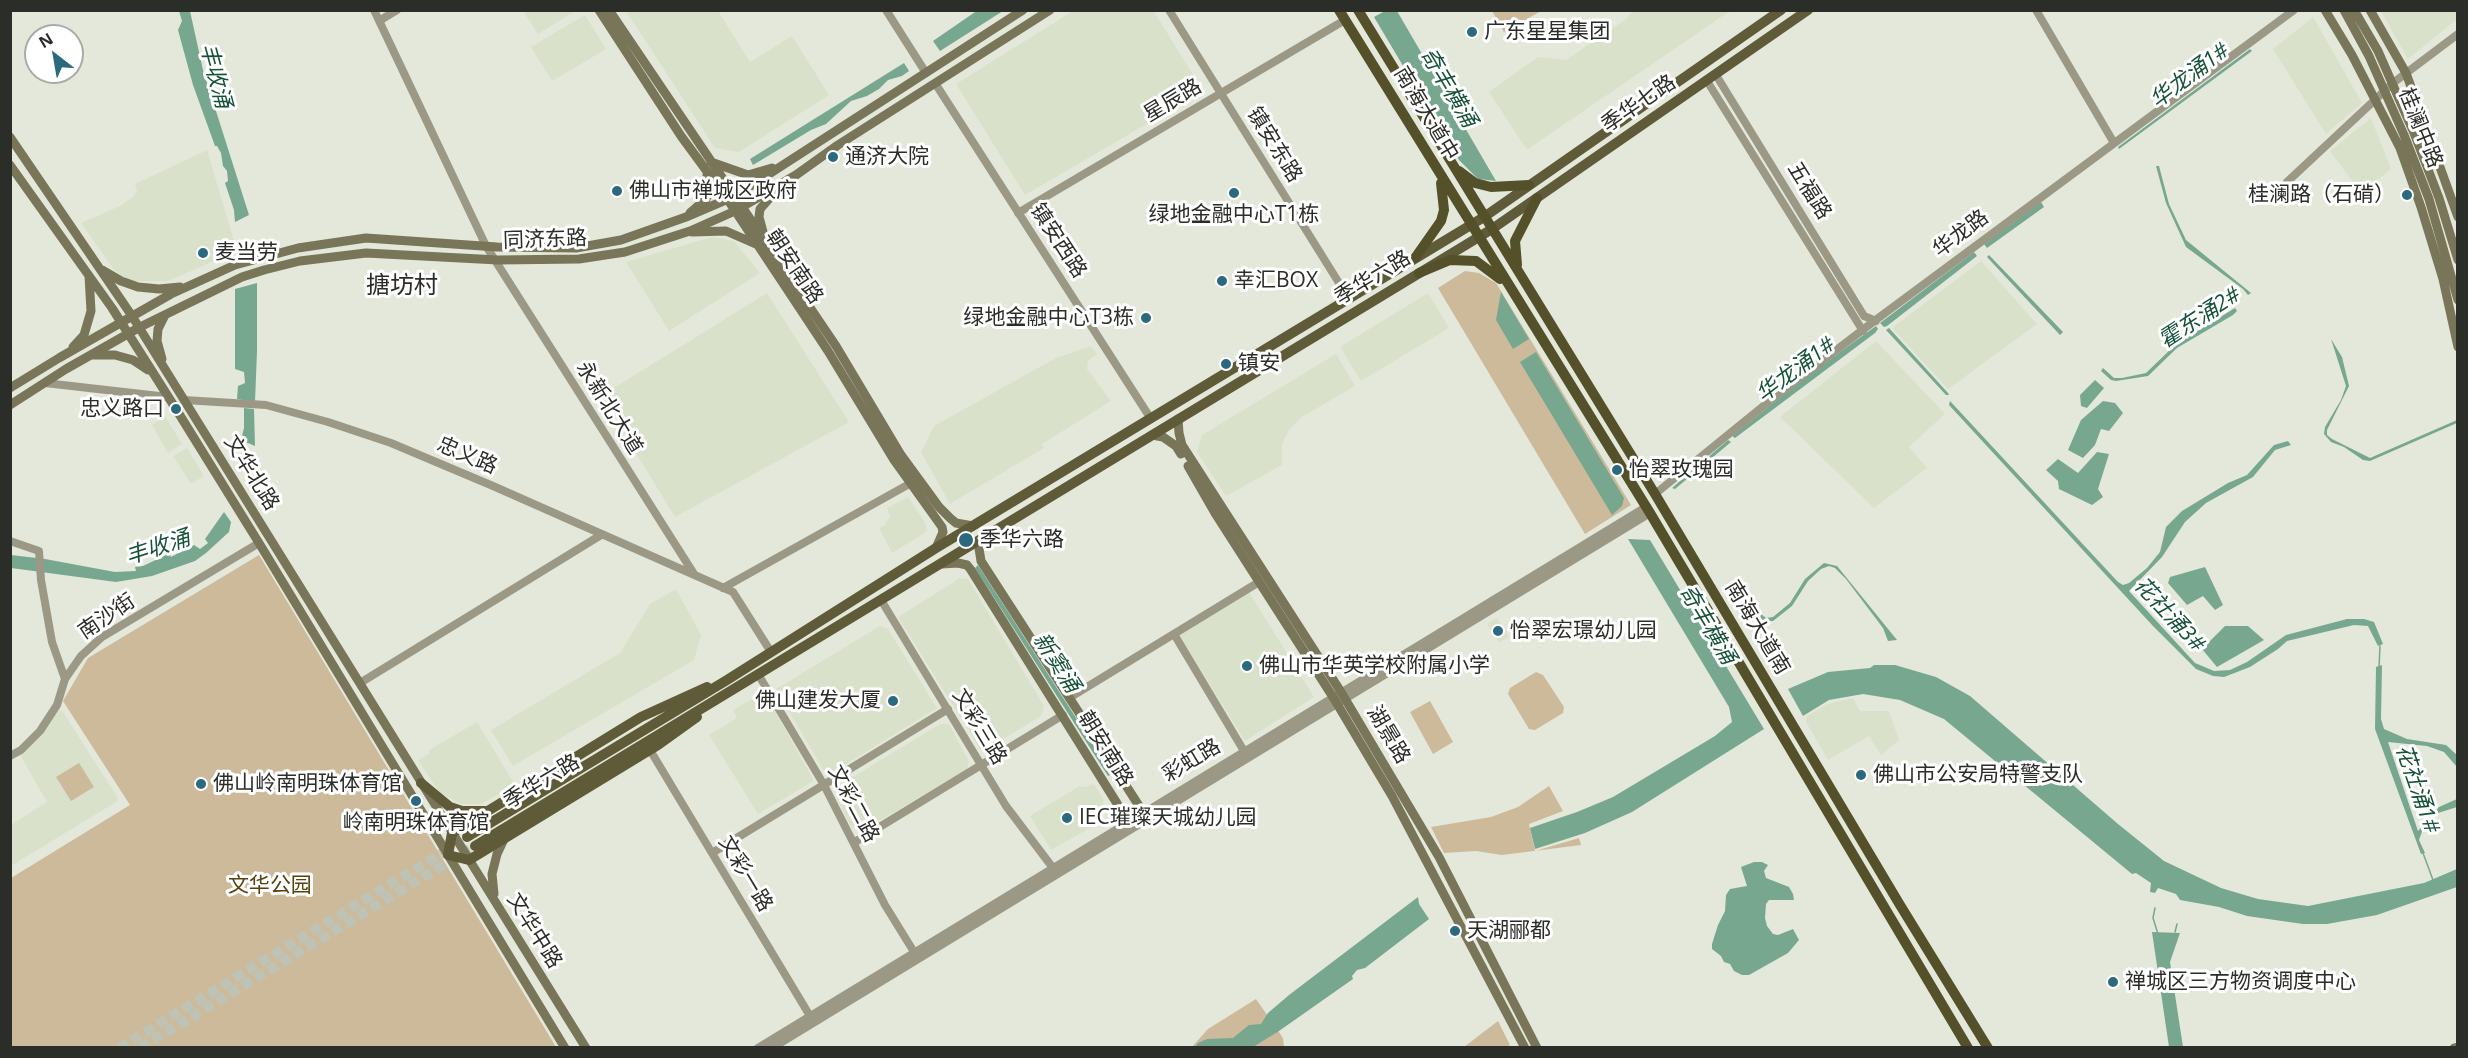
<!DOCTYPE html>
<html>
<head>
<meta charset="utf-8">
<style>
  body { margin:0 }
  #map { position:relative; width:2468px; height:1058px; overflow:hidden; background:#e3e8da; font-family:"Open Sans",sans-serif }
  canvas { display:block }
  .frame { position:absolute; inset:0; border:12px solid #2b2d28; pointer-events:none }
  .north { position:absolute; left:24px; top:24px; width:60px; height:60px; box-sizing:border-box; background:#fff; border:2px solid #aaaba9; border-radius:50%; rotate:329deg; font-size:16px; font-weight:700; line-height:24px; text-align:center; color:#2b2d28 }
  .north::after { content:''; display:block; margin:auto; width:21px; height:27px; background:#2a697e; clip-path:polygon(50% 0,100% 100%,50% 72%,0 100%) }
</style>
</head>
<body>
<div id="map">
<canvas width="2468" height="1058"></canvas>
<div class="frame"></div>
<div class="north">N</div>
</div>
<script>
const context = document.querySelector('canvas').getContext('2d');
context.lineJoin = 'round';
function paint(path, color) { context.fillStyle = color; context.fill(path, 'evenodd'); }
const shape = rows => new Path2D(rows.map(r => 'M' + r).join(''));
function strokePath(path, color, width, dash) { context.strokeStyle = color; context.lineWidth = width; context.lineCap = dash ? 'butt' : 'round'; context.setLineDash(dash || []); context.stroke(path); }
function drawText(font, color, halo, rows, align = 'center') {
  context.font = font + ' "Open Sans","Noto Sans SC",sans-serif'; context.lineWidth = 6; context.setLineDash([]); context.textBaseline = 'middle'; context.strokeStyle = halo; context.fillStyle = color; for (const [text, x, y, turn = 0] of rows) {
    context.save(); context.translate(x, y); context.rotate((+turn || 0) * Math.PI / 180); context.textAlign = isNaN(turn) ? turn : align; if (halo) context.strokeText(text, 0, 0); context.fillText(text, 0, 0); context.restore();
  }
}
paint(shape([
  [1153,10,1203,91,1025,195,956,84,1073,11],
  [523,11,575,11,538,34],
  [626,11,718,11,750,62,792,36,829,95,739,152,715,148],
  [1633,11,1730,11,1528,149,1525,147,1489,92,1538,57,1566,60,1625,20],
  [2381,11,2457,11,2457,19,2408,59],
  [585,15,606,49,552,81,531,47],
  [2313,17,2362,103,2326,134,2273,49],
  [2371,118,2391,169,2361,193,2330,151],
  [207,150,237,251,168,281,130,281,115,271,81,223,120,206,133,197,137,191,135,184],
  [712,237,734,241,760,273,669,331,626,262],
  [1981,261,2037,324,1948,389,1892,328],
  [767,293,849,422,675,517,601,396],
  [1428,293,1449,328,1361,381,1340,347],
  [1876,341,1945,414,1909,447,1927,468,1874,508,1780,417],
  [1091,346,1097,354,1088,361,1087,369,1111,401,1042,444,1044,448,950,504,921,452,934,426,1056,358],
  [1336,354,1355,386,1302,417,1289,430,1282,444,1282,465,1226,496,1197,452,1202,435],
  [165,416,182,444,168,453,152,425],
  [187,448,204,476,191,484,173,456],
  [908,497,924,521,927,530,920,536,892,553,879,528,885,525,890,516,887,508],
  [960,578,968,579,1044,706,1041,716,982,752,898,617],
  [676,589,701,635,694,660,513,766,491,730,620,653,650,604],
  [1249,592,1314,697,1245,741,1179,635],
  [1497,618,1509,637,1499,643,1487,624],
  [880,626,888,629,937,708,827,776,776,689],
  [764,692,813,779,812,782,758,814,709,735,737,718,733,710],
  [1853,698,1860,711,1889,711,1899,740,1881,755,1869,736,1828,760,1806,722,1807,716,1827,704],
  [59,710,63,712,118,798,116,802,11,866,11,825,47,802,20,755,40,736],
  [477,722,515,785,481,804,461,804,439,792,418,760,429,754,429,750],
  [940,724,949,724,969,762,967,769,859,833,850,825,836,796,843,783],
  [1094,784,1103,799,1102,821,1051,850,1030,816,1080,786,1086,787]
]), '#dae1cb');
paint(shape([
  [1492,11,1541,11,1504,32],
  [1465,271,1479,273,1496,283,1631,505,1585,534,1438,288],
  [259,555,556,1047,11,1046,11,878,130,805,63,701,88,658],
  [1536,672,1543,675,1564,707,1563,713,1535,730,1529,729,1508,694,1510,688],
  [1430,701,1453,742,1433,754,1410,712],
  [79,763,94,787,71,801,56,777],
  [1549,786,1563,811,1529,824,1535,851,1579,838,1581,845,1502,855,1476,851,1444,853,1431,827,1491,817,1518,807],
  [1256,999,1283,1038,1284,1047,1191,1048,1208,1029],
  [1498,1021,1510,1045,1506,1047,1464,1047]
]), '#ccba9a');
paint(shape([
  [978,10,1003,11,940,51,933,41],
  [179,11,190,11,203,70,249,215,235,222,234,210,225,183,228,181,227,171,223,166,221,153,217,146,215,146,193,85,178,30,182,21],
  [1385,11,1397,11,1496,181,1478,179,1459,160,1374,17],
  [2250,49,2252,51,2119,149,2118,147],
  [904,63,909,71,902,76,888,80,879,89,867,96,851,101,826,124,811,130,753,165,750,159],
  [2156,166,2159,166,2169,204,2186,240,2251,293,2248,295,2243,289,2186,247,2166,203],
  [2041,202,2044,207,1987,248,1984,244],
  [1974,252,1977,256,1887,326,1884,327,1880,323],
  [1989,255,2063,332,2060,335,2000,271,1987,257],
  [257,283,257,351,255,402,237,399,238,386,245,383,244,372,235,369,235,289],
  [1501,292,1529,339,1513,349,1496,320],
  [2235,308,2237,311,2233,315,2177,348,2148,376,2116,381,2111,380,2101,371,2103,368,2114,378,2122,378,2146,373,2175,345],
  [1876,326,1878,329,1875,333,1735,438,1732,436,1803,379],
  [1889,328,1948,393,1949,395,1946,395,1886,330],
  [2331,339,2342,357,2349,386,2327,430,2327,435,2332,439,2370,458,2457,420,2457,423,2370,461,2363,460,2344,447,2331,442,2324,434,2325,427,2341,400,2346,386],
  [1536,352,1624,498,1622,506,1612,515,1520,362],
  [2095,380,2104,388,2087,408,2081,406,2080,395],
  [1950,401,2118,582,2123,585,2129,583,2147,568,2160,552,2166,527,2182,511,2228,483,2247,475,2274,445,2288,441,2291,445,2275,450,2253,477,2206,503,2185,522,2162,557,2129,591,2195,663,2214,671,2230,670,2247,662,2286,635,2347,619,2364,619,2374,622,2383,644,2378,646,2368,626,2354,625,2287,641,2278,649,2250,667,2224,677,2213,676,2196,669,2153,626,1949,405],
  [2103,401,2115,403,2123,413,2109,431,2101,429,2095,445,2083,458,2068,450,2081,420],
  [244,408,254,409,255,446,241,440,244,428],
  [1728,440,1731,442,1675,489,1672,488],
  [2097,452,2109,454,2098,489,2103,497,2092,505,2059,489,2058,481,2046,470,2058,459,2078,473],
  [224,512,231,522,229,532,206,553,195,561,152,576,116,582,11,568,11,555,45,559,115,572,136,571,135,567,143,566,166,555,170,554,171,557,194,545,200,549,208,543,205,539],
  [1628,539,1650,540,1764,729,1632,812,1585,833,1535,849,1530,828,1577,812,1613,797,1715,736,1732,722,1729,707],
  [1824,563,1837,566,1897,640,1888,641,1883,628,1846,579,1835,568,1829,566,1821,569,1808,581,1792,606,1773,621,1763,621,1744,605,1746,602,1766,618,1773,617,1790,603,1805,579],
  [978,565,1112,774,1108,776,975,568],
  [2205,567,2223,605,2215,610,2203,596,2187,605,2168,583,2170,577],
  [2225,626,2248,626,2264,640,2217,667,2202,649],
  [1874,665,1895,665,1936,677,1970,696,2118,824,2164,861,2221,888,2258,899,2308,906,2424,883,2457,869,2457,887,2377,915,2327,924,2303,924,2247,916,2219,907,2180,900,2176,894,2158,888,2155,893,2150,892,2151,883,2136,873,2132,874,1944,719,1900,700,1863,694,1829,700,1803,716,1788,689,1828,672,1870,668],
  [2382,665,2381,719,2384,729,2407,739,2446,745,2457,755,2457,767,2444,752,2427,746,2388,742,2418,831,2439,807,2457,799,2457,807,2438,813,2424,826,2419,840,2425,853,2421,854,2375,729,2376,667],
  [1754,862,1762,862,1768,865,1764,871,1766,878,1789,887,1793,894,1794,900,1769,900,1766,904,1765,918,1767,926,1773,934,1778,935,1793,929,1799,940,1788,953,1749,975,1742,975,1734,971,1730,964,1724,962,1721,956,1712,949,1712,944,1718,925,1725,911,1726,895,1730,889,1747,886,1741,867],
  [1418,897,1419,904,1429,919,1365,968,1357,970,1352,976,1353,979,1279,1031,1253,1047,1195,1047,1198,1043,1207,1039,1233,1038,1249,1025,1261,1024,1268,1013,1289,995],
  [2152,932,2180,933,2170,962,2183,1047,2169,1047]
]), '#78a790');
strokePath(shape([
  [2379,668,2380,646],
  [2423,853,2433,880],
  [2155,908,2153,918,2158,934],
  [2175,932,2177,924]
]), '#78a790', 1.5);
strokePath(shape([
  [119,1048,452,847],
  [140,1048,475,846]
]), '#bec3b6', 10, [10, 5]);
strokePath(shape([
  [374,10,486,246,694,574],
  [886,10,926,73],
  [1169,10,1349,299],
  [2036,10,2114,143],
  [379,21,397,10],
  [1716,75,1864,316,1876,321],
  [1707,81,1863,331],
  [935,83,1151,419],
  [2287,182,2393,83,2458,34],
  [1018,213,1345,20],
  [45,383,168,397],
  [184,400,266,405,328,422,391,443,493,486,733,592,771,652],
  [1655,494,1772,399,1877,319,2294,10],
  [10,541,39,551,41,580,52,642,65,679],
  [723,588,911,483],
  [881,600,1006,806,1053,868],
  [1174,634,1244,751],
  [758,674,824,785,885,905,914,952],
  [360,683,601,535],
  [1069,698,1259,582],
  [650,750,810,1016],
  [10,756,21,750,40,731,57,705,65,679,81,656,102,637,259,543],
  [855,842,1063,715],
  [712,853,948,709],
  [758,1048,1646,507],
  [772,1048,1650,513]
]), '#9b9986', 8);
strokePath(shape([
  [599,10,681,136,728,200,828,351,894,460,942,527,943,532,936,548],
  [609,10,836,346,901,455,939,507,950,518,956,523,973,526],
  [2325,10,2352,55,2400,148,2421,207,2443,279,2458,347],
  [2344,10,2369,56,2404,135,2429,199,2458,300],
  [2354,10,2378,51,2414,133,2439,198,2458,260],
  [2370,10,2406,73,2458,217],
  [10,137,132,316,586,1048],
  [711,162,748,175,772,168],
  [10,165,112,308,176,409,259,543,565,1048],
  [690,213,706,199,710,189,707,175],
  [692,232,726,231,758,245],
  [763,232,759,217,760,209,775,192],
  [102,270,121,281,138,287,159,289,180,287],
  [73,347,84,335,91,311,89,276],
  [93,355,115,355,133,360,148,370],
  [162,359,157,341,158,329,165,315],
  [10,388,59,358,171,294,235,265,298,248,366,238,497,247,576,248,621,240,686,217,735,196,1023,10],
  [10,405,66,369,140,327,242,277,264,270,300,261,366,253,498,260,579,259,625,252,690,231,735,211,796,175,838,145,1050,10],
  [1178,419,1179,433,1182,445,1341,692,1439,857,1537,1048],
  [1152,435,1163,437,1176,446,1181,454],
  [1188,466,1215,513,1333,697,1392,796,1525,1048],
  [978,542,981,561,1143,812],
  [942,564,958,563,967,565,971,570,1128,821],
  [494,894,492,874,497,854,504,839],
  [2454,1048,2458,1047]
]), '#787558', 9);
strokePath(shape([
  [697,717,658,745,469,860,448,855,452,833,641,717,707,687],
  [421,783,450,807,462,811,486,811],
  [467,837,727,680,936,548,1484,217,1781,10],
  [475,846,1492,229,1808,10]
]), '#5f5b38', 10);
strokePath(shape([
  [1339,10,1650,513,1968,1048],
  [1358,10,1655,494,1900,905,1988,1048],
  [1459,171,1475,183,1491,187,1529,185],
  [1415,258,1441,221,1444,210,1441,183],
  [1517,265,1515,241,1537,198],
  [1419,273,1450,260,1476,261,1500,279]
]), '#545029', 10);
for (const [x, y, r, color] of [
  [1472,32,6,"#2a697e"],
  [833,157,6,"#2a697e"],
  [617,191,6,"#2a697e"],
  [1234,193,6,"#2a697e"],
  [2407,195,6,"#2a697e"],
  [203,253,6,"#2a697e"],
  [1222,281,6,"#2a697e"],
  [1146,318,6,"#2a697e"],
  [1226,364,6,"#2a697e"],
  [176,409,6,"#2a697e"],
  [1617,470,6,"#2a697e"],
  [966,540,8,"#2a697e"],
  [1498,631,6,"#2a697e"],
  [1247,666,6,"#2a697e"],
  [893,701,6,"#2a697e"],
  [1861,775,6,"#2a697e"],
  [201,784,6,"#2a697e"],
  [416,801,6,"#2a697e"],
  [1067,818,6,"#2a697e"],
  [1455,931,6,"#2a697e"],
  [2113,982,6,"#2a697e"]
]) { const dot = new Path2D(); dot.arc(x, y, r, 0, 2 * Math.PI); context.fillStyle = color; context.fill(dot); strokePath(dot, '#fff', 2); }
drawText('21px', '#2b2d28', '#fff', [
  ["广东星星集团",1484,32],
  ["通济大院",845,157],
  ["佛山市禅城区政府",629,191],
  ["桂澜路（石𬒔）",2395,195,"right"],
  ["绿地金融中心T1栋",1234,215,"center"],
  ["麦当劳",215,253],
  ["幸汇BOX",1234,281],
  ["绿地金融中心T3栋",1134,318,"right"],
  ["镇安",1238,364],
  ["忠义路口",164,409,"right"],
  ["怡翠玫瑰园",1629,470],
  ["季华六路",980,540],
  ["怡翠宏璟幼儿园",1510,631],
  ["佛山市华英学校附属小学",1259,666],
  ["佛山建发大厦",881,701,"right"],
  ["佛山市公安局特警支队",1873,775],
  ["佛山岭南明珠体育馆",213,784],
  ["IEC璀璨天城幼儿园",1079,818],
  ["岭南明珠体育馆",416,823,"center"],
  ["天湖郦都",1467,931],
  ["禅城区三方物资调度中心",2125,982]
], 'left');
drawText('21px', '#2b2d28', '#fff', [
  ["星辰路",1173,101,-31],
  ["季华七路",1639,104,-34],
  ["南海大道中",1426,114,59],
  ["桂澜中路",2420,128,68],
  ["镇安东路",1274,145,58],
  ["五福路",1809,191,58],
  ["华龙路",1961,234,-37],
  ["同济东路",545,240,-2],
  ["镇安西路",1058,241,57],
  ["朝安南路",794,267,56],
  ["季华六路",1373,278,-31],
  ["永新北大道",609,408,58],
  ["忠义路",467,456,23],
  ["文华北路",251,473,58],
  ["南沙街",107,617,-34],
  ["南海大道南",1757,628,59],
  ["文彩三路",979,727,59],
  ["湖景路",1388,735,59],
  ["朝安南路",1105,749,58],
  ["彩虹路",1192,761,-31],
  ["季华六路",542,782,-31],
  ["文彩二路",853,804,62],
  ["文彩一路",745,874,59],
  ["文华中路",534,931,58]
]);
drawText('21px', '#58410d', '#fff', [
  ["文华公园",270,886]
]);
drawText('italic 22px', '#16523a', '#fff', [
  ["丰收涌",215,76,75],
  ["华龙涌1#",2190,76,-37],
  ["奇丰横涌",1448,88,59],
  ["霍东涌2#",2200,318,-33],
  ["华龙涌1#",1796,370,-37],
  ["丰收涌",158,548,-18],
  ["花社涌3#",2169,615,47],
  ["奇丰横涌",1707,625,59],
  ["新窦涌",1056,663,57],
  ["花社涌1#",2417,789,71]
]);
drawText('24px', '#2b2d28', '#fff', [
  ["搪坊村",402,286]
]);
</script>
</body>
</html>
